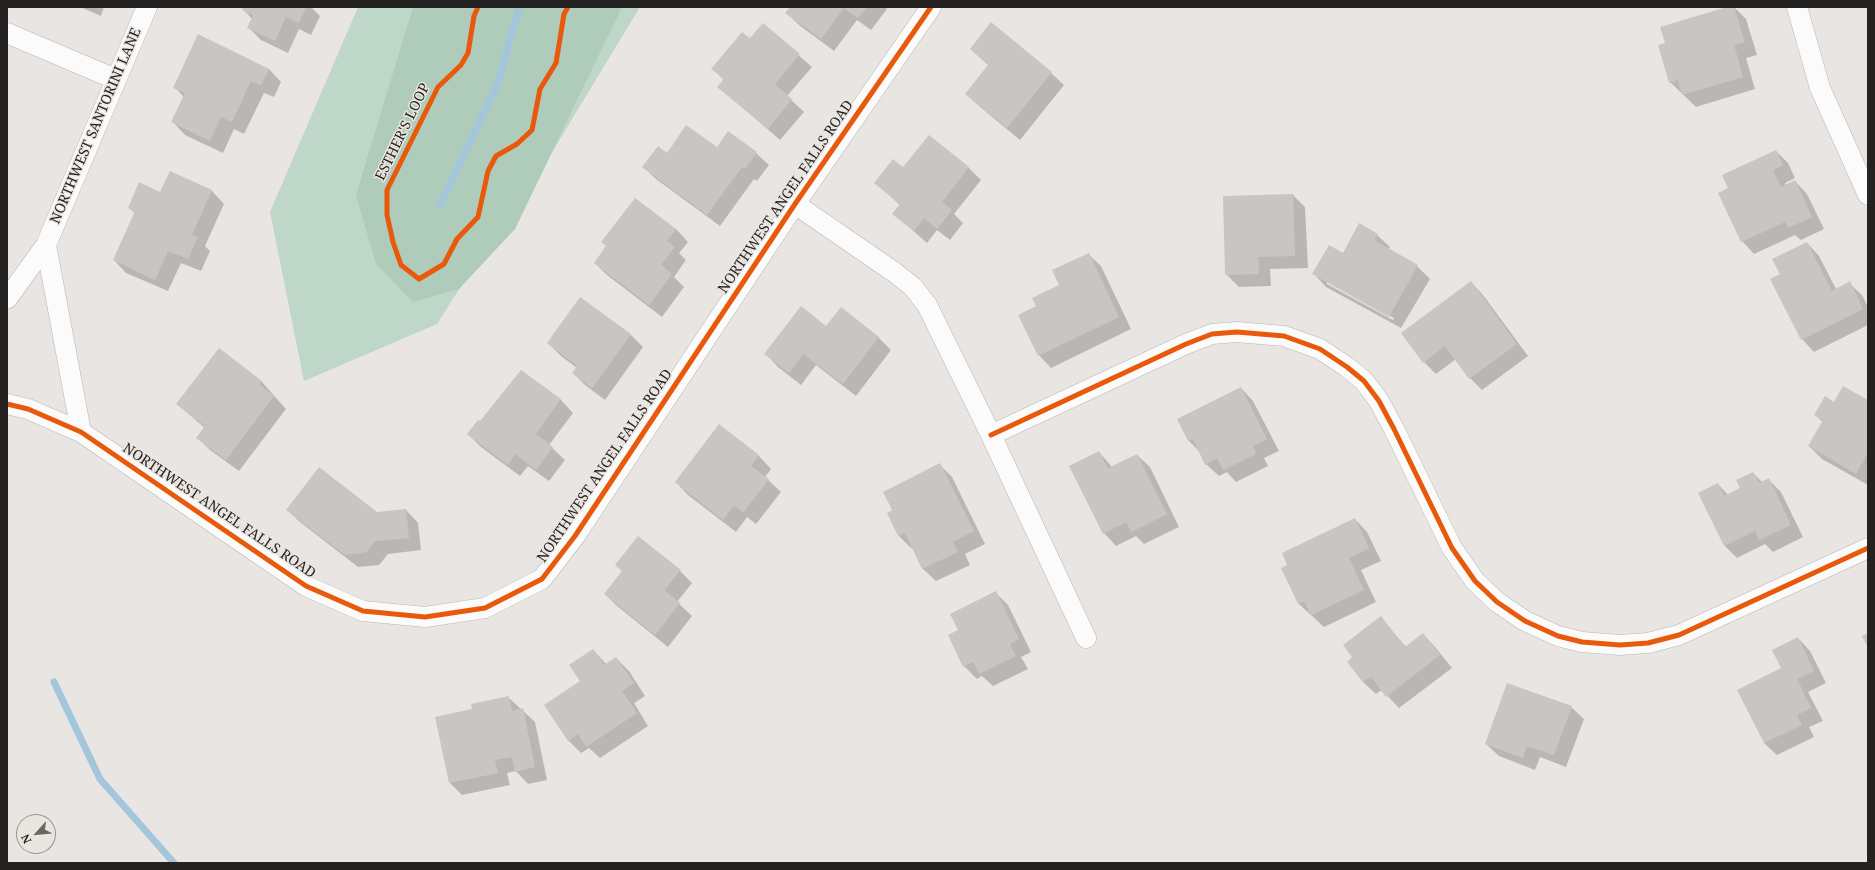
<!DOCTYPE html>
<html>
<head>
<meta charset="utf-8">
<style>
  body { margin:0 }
  #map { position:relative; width:1875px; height:870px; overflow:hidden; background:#e8e5e3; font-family:"Noto Serif",serif }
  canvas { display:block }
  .frame { position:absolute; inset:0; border:8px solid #252321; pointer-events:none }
  .north { position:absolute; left:16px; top:814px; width:40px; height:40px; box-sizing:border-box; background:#ebe5e0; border:1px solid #9c9794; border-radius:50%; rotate:243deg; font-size:11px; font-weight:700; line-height:16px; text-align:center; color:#252321 }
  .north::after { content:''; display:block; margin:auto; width:14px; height:18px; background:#696765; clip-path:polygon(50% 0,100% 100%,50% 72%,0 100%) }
</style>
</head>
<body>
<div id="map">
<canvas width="1875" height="870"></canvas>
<div class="frame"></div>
<div class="north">N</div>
</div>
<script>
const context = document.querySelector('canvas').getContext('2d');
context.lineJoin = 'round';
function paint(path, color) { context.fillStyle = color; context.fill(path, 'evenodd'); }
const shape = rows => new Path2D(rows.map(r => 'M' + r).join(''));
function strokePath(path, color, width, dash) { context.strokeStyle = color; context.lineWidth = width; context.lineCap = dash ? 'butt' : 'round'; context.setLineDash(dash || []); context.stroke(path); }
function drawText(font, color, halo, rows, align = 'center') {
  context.font = font + ' "Noto Serif",serif'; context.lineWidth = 3; context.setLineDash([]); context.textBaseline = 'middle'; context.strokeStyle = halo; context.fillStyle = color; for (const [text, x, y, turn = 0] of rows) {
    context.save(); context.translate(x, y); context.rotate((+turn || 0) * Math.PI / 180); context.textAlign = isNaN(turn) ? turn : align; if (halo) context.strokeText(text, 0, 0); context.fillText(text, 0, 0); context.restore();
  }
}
paint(shape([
  [358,7,640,7,500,238,493,236,437,324,304,381,270,212]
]), '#bfd7c9');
paint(shape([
  [413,7,622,7,515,229,459,289,413,302,376,264,356,195]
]), '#afccbb');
paint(shape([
  [80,7,104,7,101,16],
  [245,7,311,7,320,16,311,35,299,29,288,53,261,40,248,27,252,19,244,10],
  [791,7,885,7,887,9,871,30,857,20,834,51,799,25,787,13],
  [1730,7,1734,7,1746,19,1757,55,1746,58,1755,89,1696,107,1670,82,1666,44],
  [763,24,812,67,787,96,804,112,780,140,719,87,724,80,713,69,750,40],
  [971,49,1051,73,1064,85,1020,140,979,106,966,94,989,66],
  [269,69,281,82,274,97,264,93,244,134,234,129,223,153,185,135,173,122,184,97,174,87],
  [929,136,969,168,981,180,954,214,963,223,950,240,937,230,927,243,894,214,900,205,875,182,904,168],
  [717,148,756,153,769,165,757,181,754,179,720,226,656,179,643,167,667,154],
  [1776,151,1788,163,1795,178,1785,183,1786,186,1795,181,1807,194,1824,229,1801,240,1795,235,1754,254,1742,241,1729,188],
  [170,172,212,191,224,204,205,246,210,251,201,271,181,263,168,291,126,273,114,260,135,213,129,208,161,193],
  [1293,195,1305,207,1308,268,1270,269,1271,286,1239,287,1226,274],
  [676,229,688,242,679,253,686,260,674,277,684,287,662,317,607,275,595,263],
  [1377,235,1390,247,1388,250,1417,266,1430,279,1401,328,1326,287,1314,274,1343,254],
  [1327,281,1394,318,1393,320,1327,284],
  [1807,243,1819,256,1836,289,1849,283,1862,295,1868,307,1868,325,1814,352,1802,339,1781,274],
  [1088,254,1101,266,1131,329,1051,368,1039,355,1037,307,1060,285],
  [1471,282,1483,295,1528,356,1482,390,1470,378,1456,359,1436,374,1424,362],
  [581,298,631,335,643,347,605,400,585,385,573,373,577,368,561,356,548,343],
  [841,309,879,338,891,350,856,396,816,365,801,385,778,367,766,354,827,327],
  [219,349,262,382,286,409,239,471,210,450,198,438,205,428,177,404],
  [522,371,561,400,573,413,549,445,565,460,549,481,528,466,520,476,481,447,468,434,481,422],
  [1241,388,1253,401,1279,451,1264,458,1268,466,1236,482,1227,472,1219,476,1206,464,1200,452,1189,441,1178,419],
  [1868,401,1868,485,1822,459,1809,446,1823,422,1815,415,1835,403],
  [720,426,759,456,771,469,765,477,781,492,756,524,747,517,736,532,688,495,676,482],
  [1099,452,1112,467,1137,455,1150,467,1179,527,1144,544,1136,536,1116,546,1104,533],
  [940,465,952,477,985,544,965,554,970,565,936,581,923,569,913,547,911,548,899,536,893,510],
  [1753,473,1762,482,1768,479,1781,492,1803,537,1773,552,1765,544,1737,558,1725,546,1718,484,1728,495,1742,489],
  [287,510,376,513,406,510,418,523,421,550,388,554,379,565,358,567,300,522],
  [1355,519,1367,532,1381,561,1361,570,1376,602,1324,627,1299,604,1282,569],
  [616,565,680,571,692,583,677,602,692,616,668,647,617,606,605,594,623,572],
  [996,593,1008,605,1031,652,1021,657,1028,669,993,686,982,676,977,679,964,666,959,631],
  [1381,618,1406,647,1423,634,1435,647,1452,668,1399,708,1382,690,1376,694,1363,682,1348,662,1354,657],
  [1798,638,1810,651,1826,683,1808,692,1823,721,1809,727,1814,737,1777,755,1764,743,1782,668],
  [593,650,607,665,616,658,629,671,645,696,634,703,648,726,600,758,589,748,581,753,568,740,581,681],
  [508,697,535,722,547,780,528,784,516,771,507,773,510,785,462,795,450,783,473,710],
  [1571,707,1584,719,1566,767,1540,757,1535,770,1499,756,1486,744]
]), '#0003');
strokePath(shape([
  [440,205,498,83,519,7],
  [54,682,100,779,174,863]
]), '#a3c6dc', 7);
paint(shape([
  [244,7,306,7,299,23,286,17,275,41,247,28,253,15,242,10],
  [790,7,867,7,858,18,844,8,821,39,785,13],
  [1727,7,1734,7,1745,42,1734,45,1743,77,1682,95,1678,80,1669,83,1658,45,1665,43,1660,27],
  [991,22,1052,72,1007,128,965,94,988,65,970,49],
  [763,23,800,54,775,84,792,99,768,129,717,87,724,79,711,69,742,32,750,38],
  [198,34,269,69,261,85,251,81,232,122,221,117,210,141,171,122,185,93,173,88],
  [686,125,717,147,728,131,757,152,745,169,742,167,707,215,642,167,658,146,667,153],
  [929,135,969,167,942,202,952,210,937,229,924,218,914,231,892,214,900,204,874,183,893,159,903,167],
  [1776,150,1783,165,1773,170,1781,187,1795,180,1812,217,1788,228,1785,222,1741,242,1718,193,1728,188,1722,175],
  [170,171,212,190,192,235,198,237,188,259,168,251,155,280,113,260,135,211,128,208,139,182,160,192],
  [1293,194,1295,256,1258,257,1259,274,1225,275,1223,196],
  [635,198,676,229,667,241,675,247,661,265,672,274,649,305,594,263,606,246,601,242],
  [1359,223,1378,234,1374,240,1418,265,1389,317,1312,274,1329,245,1343,253],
  [1807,242,1832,291,1850,281,1863,309,1801,340,1770,279,1780,274,1772,259],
  [1089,253,1119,317,1038,356,1018,315,1036,306,1032,298,1059,285,1052,270],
  [1471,281,1517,344,1469,379,1445,346,1423,363,1401,333],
  [580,297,631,334,592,388,572,373,577,366,547,343],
  [801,306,826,326,841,307,879,337,843,384,803,354,789,373,764,354],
  [219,348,262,381,260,385,274,396,226,460,196,438,205,426,176,404],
  [521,370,561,399,536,434,553,447,536,470,515,454,508,465,467,434,478,420,480,421],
  [1843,386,1868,400,1868,452,1856,474,1808,446,1823,420,1814,415,1825,396,1834,402],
  [1241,387,1267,439,1253,446,1256,454,1223,470,1217,458,1205,465,1193,439,1188,441,1177,419],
  [719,424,759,455,751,466,769,479,743,513,734,505,723,520,675,482],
  [1099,451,1108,468,1137,454,1167,514,1131,532,1126,522,1103,534,1069,466],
  [940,463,974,531,953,542,958,552,922,569,905,533,898,536,887,513,892,510,883,492],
  [319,467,377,512,406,509,409,538,375,541,367,552,345,555,286,510],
  [1753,472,1759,483,1769,478,1791,525,1759,540,1755,531,1724,546,1698,493,1718,483,1724,496,1740,488,1736,480],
  [1355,518,1369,548,1349,558,1364,590,1311,615,1304,601,1298,604,1281,568,1287,565,1282,553],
  [638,536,681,570,664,590,680,603,655,635,604,594,622,571,615,565],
  [996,591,1019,639,1010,644,1016,656,979,674,973,662,963,667,948,635,958,630,950,614],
  [1381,616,1405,647,1423,633,1440,655,1386,697,1371,677,1363,682,1347,662,1352,657,1343,645],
  [1868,633,1868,648,1862,636],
  [1798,637,1814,671,1797,679,1811,708,1797,715,1802,725,1764,743,1737,690,1781,668,1772,650],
  [593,649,604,665,616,657,634,683,622,691,637,713,586,747,578,734,568,741,544,705,580,681,569,665],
  [1507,683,1572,706,1554,755,1527,746,1523,758,1485,744],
  [509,696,512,711,523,708,535,767,515,772,512,757,495,760,498,773,449,783,435,717,472,709,471,704]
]), '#c8c5c4');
const minor = shape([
  [1797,7,1820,88,1868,195],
  [7,33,115,79],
  [795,204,894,272,913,287,927,305,991,435,1086,638],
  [46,245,81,432],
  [7,299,46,245,147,7],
  [7,404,28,409,81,432,306,586,363,611,425,617,485,608,542,579,575,536,795,204,931,7],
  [991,435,1186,344,1212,334,1237,332,1284,336,1320,349,1347,367,1364,381,1379,401,1394,429,1452,548,1475,581,1497,602,1525,621,1558,636,1582,642,1620,645,1648,643,1679,635,1868,548]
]);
strokePath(minor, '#b8b5b4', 21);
strokePath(minor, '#fcfbfb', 20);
strokePath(shape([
  [478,7,474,16,468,53,461,65,438,87,387,190,387,215,393,242,401,265,419,279,444,264,457,239,478,217,488,171,496,156,517,144,532,130,540,89,556,63,564,14,568,7],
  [7,404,28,409,81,432,306,586,363,611,425,617,485,608,542,579,575,536,795,204,931,7],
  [991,435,1186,344,1212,334,1237,332,1284,336,1320,349,1347,367,1364,381,1379,401,1394,429,1452,548,1475,581,1497,602,1525,621,1558,636,1582,642,1620,645,1648,643,1679,635,1868,548]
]), '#e8590c', 5);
drawText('14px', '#252321', '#ebe5e0', [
  ["NORTHWEST SANTORINI LANE",96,126,-67],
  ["ESTHER'S LOOP",403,132,-64],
  ["NORTHWEST ANGEL FALLS ROAD",786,197,-56],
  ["NORTHWEST ANGEL FALLS ROAD",605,466,-56],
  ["NORTHWEST ANGEL FALLS ROAD",219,511,34]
]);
</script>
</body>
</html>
